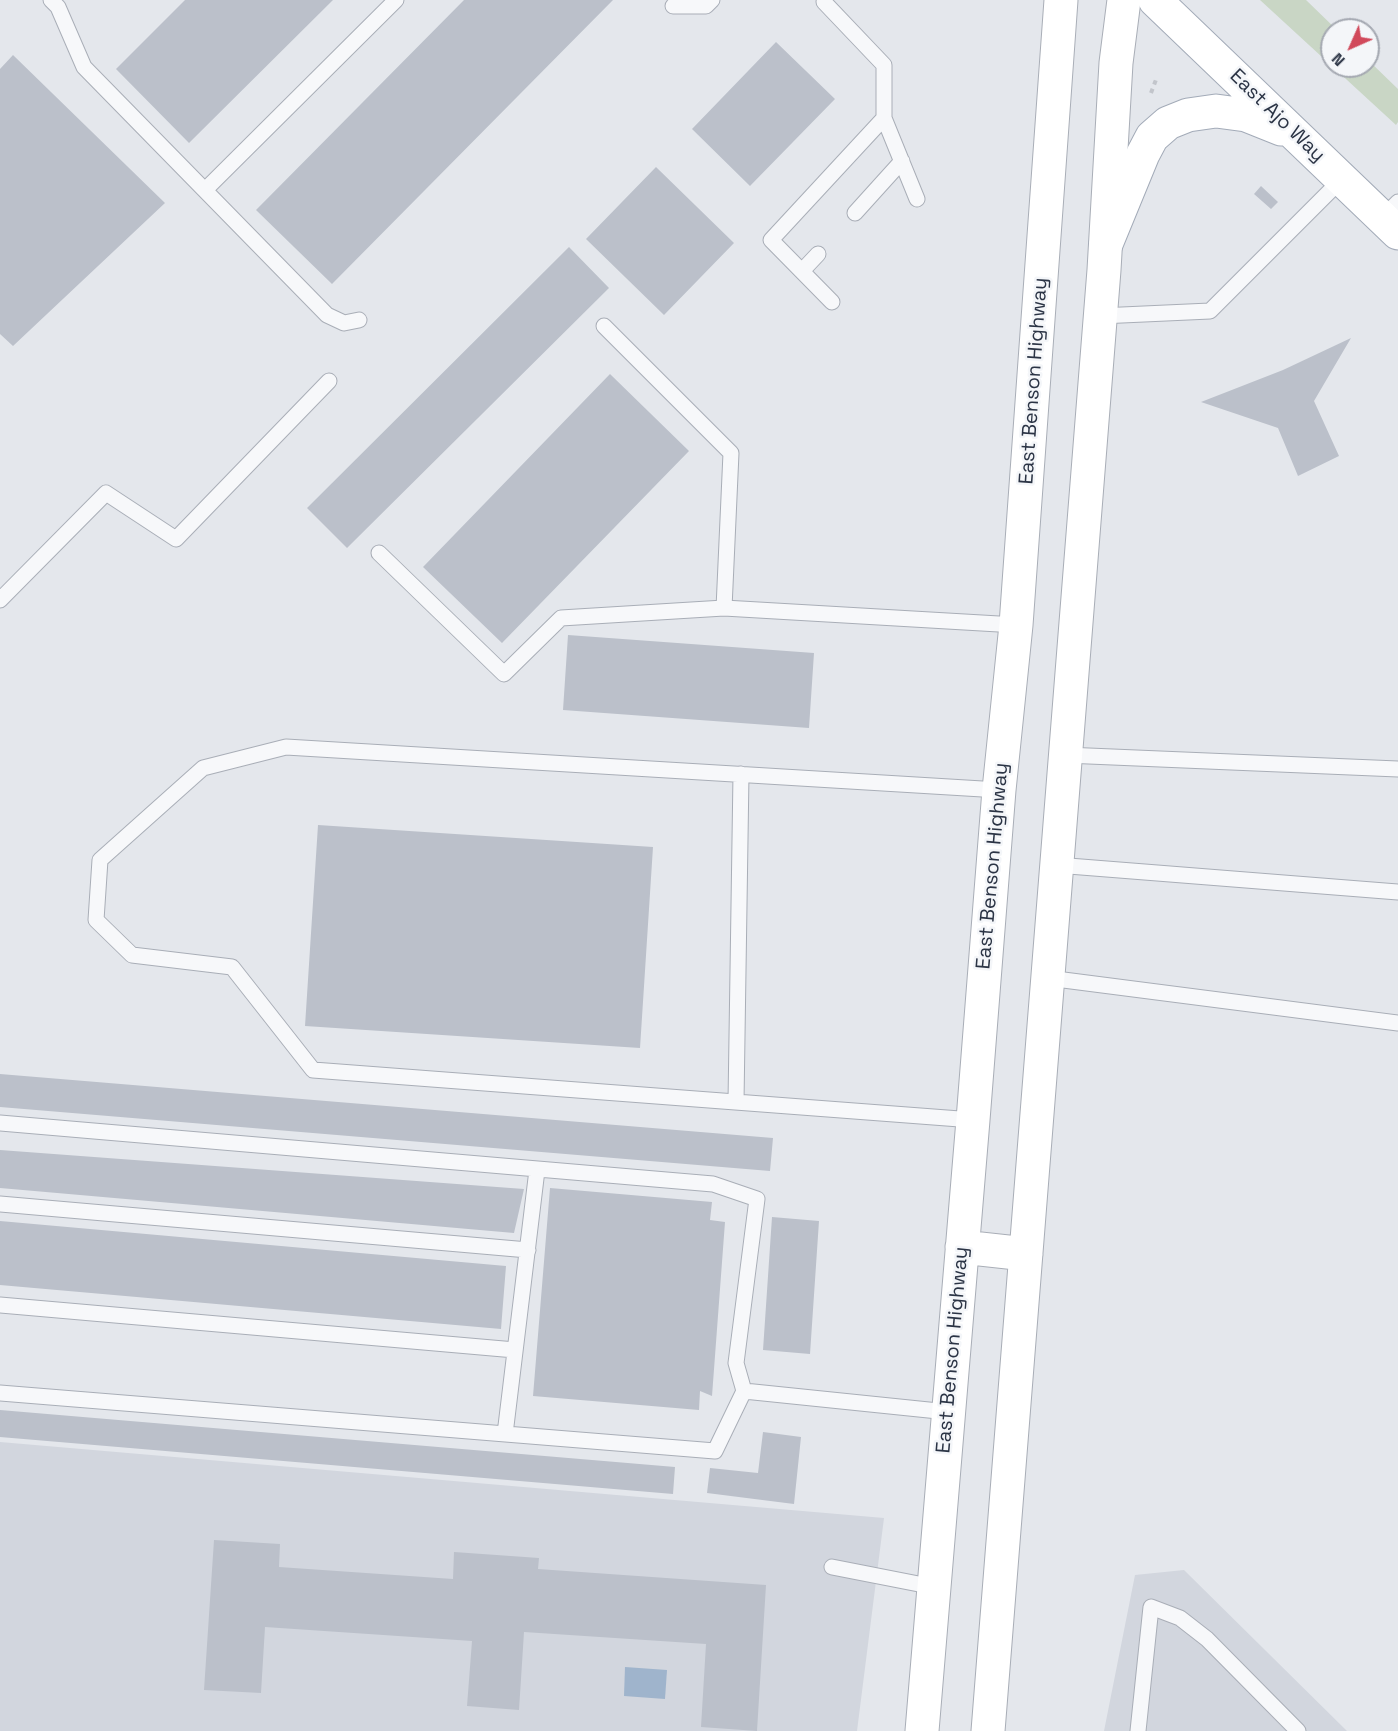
<!DOCTYPE html>
<html>
<head>
<meta charset="utf-8">
<style>
  body { margin:0 }
  #map { position:relative; width:1398px; height:1731px; overflow:hidden; background:#e4e7ec; font-family:"Space Grotesk",sans-serif }
  canvas { display:block }
  .north { position:absolute; left:1320px; top:18px; width:60px; height:60px; box-sizing:border-box; background:#f4f6f9; border:2px solid #a4a8b1; border-radius:50%; rotate:225deg; font-size:16px; font-weight:700; line-height:24px; text-align:center; color:#2b3445 }
  .north::after { content:''; display:block; margin:auto; width:21px; height:27px; background:#d1495b; clip-path:polygon(50% 0,100% 100%,50% 72%,0 100%) }
</style>
</head>
<body>
<div id="map">
<canvas width="1398" height="1731"></canvas>
<div class="north">N</div>
</div>
<script>
const context = document.querySelector('canvas').getContext('2d');
context.lineJoin = 'round';
function paint(path, color) { context.fillStyle = color; context.fill(path, 'evenodd'); }
const shape = rows => new Path2D(rows.map(r => 'M' + r).join(''));
function strokePath(path, color, width, dash) { context.strokeStyle = color; context.lineWidth = width; context.lineCap = dash ? 'butt' : 'round'; context.setLineDash(dash || []); context.stroke(path); }
function drawText(font, color, halo, rows, align = 'center') {
  context.font = font + ' "Space Grotesk",sans-serif'; context.lineWidth = 5; context.setLineDash([]); context.textBaseline = 'middle'; context.strokeStyle = halo; context.fillStyle = color; for (const [text, x, y, turn = 0] of rows) {
    context.save(); context.translate(x, y); context.rotate((+turn || 0) * Math.PI / 180); context.textAlign = isNaN(turn) ? turn : align; if (halo) context.strokeText(text, 0, 0); context.fillText(text, 0, 0); context.restore();
  }
}
paint(shape([
  [0,1442,884,1518,857,1731,0,1731],
  [1184,1570,1347,1731,1104,1731,1135,1575]
]), '#d2d6de');
paint(shape([
  [1260,0,1306,0,1337,30,1332,30,1332,66,1368,66,1368,60,1398,89,1398,122,1396,125]
]), '#c9d6c5');
paint(shape([
  [625,1667,667,1670,665,1699,624,1696]
]), '#9fb4cc');
paint(shape([
  [185,0,333,0,189,143,116,69],
  [464,0,613,0,332,284,256,210],
  [776,42,835,99,750,186,692,129],
  [13,55,165,203,13,346,0,334,0,69],
  [656,167,734,243,664,315,586,239],
  [1261,186,1278,202,1271,209,1254,194],
  [569,247,609,288,347,548,307,508],
  [1351,338,1314,401,1339,456,1298,476,1278,428,1201,402,1283,370],
  [610,374,689,451,502,643,423,567],
  [568,635,814,653,809,728,563,710],
  [318,825,653,847,640,1048,305,1026],
  [0,1074,773,1138,770,1171,0,1107],
  [0,1150,524,1189,514,1233,0,1188],
  [550,1188,712,1202,710,1220,725,1222,712,1396,700,1391,699,1410,533,1396],
  [772,1217,819,1221,810,1354,763,1350],
  [0,1221,506,1266,501,1329,0,1285],
  [0,1410,675,1467,673,1494,0,1437],
  [763,1432,801,1437,794,1504,707,1493,710,1468,758,1473],
  [214,1540,280,1544,279,1567,453,1579,454,1552,539,1558,538,1569,766,1585,757,1731,701,1727,706,1644,524,1632,519,1710,467,1706,472,1641,265,1627,261,1693,204,1690]
]), '#bbc0ca');
const lane = shape([
  [51,0,58,7,84,67,327,315,344,323,359,320],
  [824,2,884,65,884,118,917,199],
  [673,6,706,6,712,0],
  [205,190,396,0],
  [855,213,902,161],
  [1382,218,1398,202],
  [802,271,818,254],
  [832,302,771,240,884,118],
  [1100,316,1210,311,1342,179],
  [604,326,731,453,724,608,1016,625],
  [379,553,504,674,561,618,724,608],
  [0,600,106,493,176,539,329,381],
  [1065,755,1398,769],
  [1056,865,1398,892],
  [1048,978,1398,1023],
  [736,1102,741,774],
  [973,1120,313,1070,232,967,132,955,96,920,100,860,203,768,286,747,999,790],
  [0,1123,713,1184,757,1199,736,1363,744,1391,715,1451,0,1393],
  [0,1204,528,1250],
  [0,1305,515,1350],
  [744,1391,948,1412],
  [505,1434,537,1170],
  [832,1567,934,1587],
  [1138,1731,1151,1607,1180,1618,1207,1639,1298,1731]
]);
const secondary = shape([
  [962,1247,1026,1254],
  [922,1731,973,1120,999,790,1016,625,1061,0],
  [988,1731,1104,270,1116,63,1124,0]
]);
const primary = shape([
  [1155,0,1398,233],
  [1106,244,1143,154,1152,137,1168,123,1188,115,1216,111,1246,115,1281,129]
]);
strokePath(lane, '#a9aeb7', 17);
strokePath(secondary, '#a9aeb7', 35);
strokePath(primary, '#a3abb8', 35);
strokePath(shape([
  [1151,93,1157,77]
]), '#c2c5cb', 4, [4.5, 4.5]);
strokePath(lane, '#f7f8fa', 15);
strokePath(secondary, '#fff', 33);
strokePath(primary, '#fff', 33);
drawText('20px', '#2b3445', '#f4f6f9', [
  ["East Ajo Way",1277,116,44],
  ["East Benson Highway",1034,381,-86],
  ["East Benson Highway",993,866,-85],
  ["East Benson Highway",953,1350,-85]
]);
</script>
</body>
</html>
